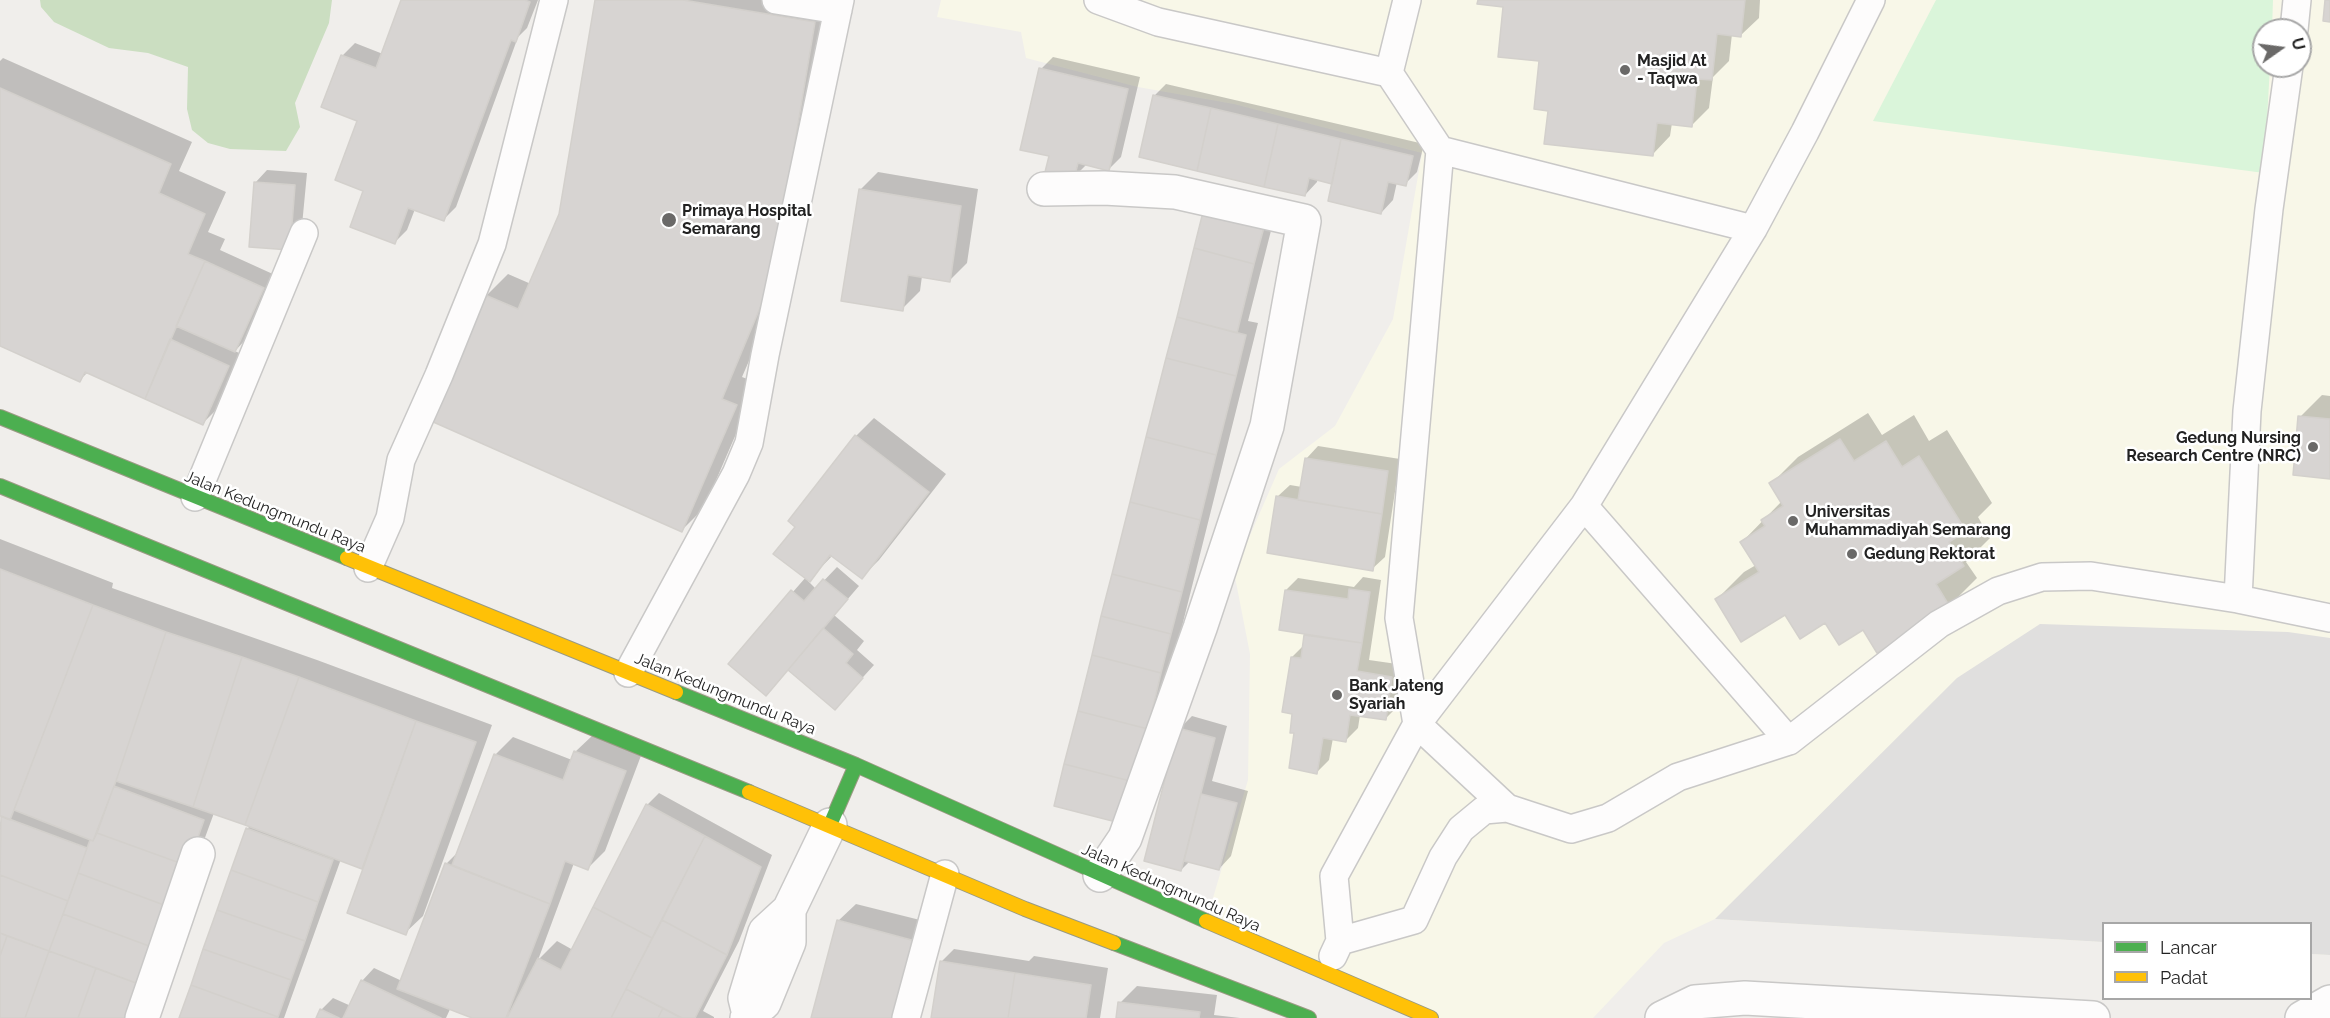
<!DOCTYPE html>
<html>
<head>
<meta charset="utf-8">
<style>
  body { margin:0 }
  #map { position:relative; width:2330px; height:1018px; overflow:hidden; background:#f0eeeb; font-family:Raleway,sans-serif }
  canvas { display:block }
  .legend { position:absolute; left:2102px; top:922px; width:210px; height:78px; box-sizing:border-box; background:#fff; border:2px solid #a7a7a7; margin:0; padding:8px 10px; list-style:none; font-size:18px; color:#222 }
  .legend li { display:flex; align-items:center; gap:12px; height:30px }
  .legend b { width:30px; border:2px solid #a7a7a7 }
  .north { position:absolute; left:2252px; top:18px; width:60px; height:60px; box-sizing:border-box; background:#fff; border:2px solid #a7a7a7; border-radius:50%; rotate:76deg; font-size:16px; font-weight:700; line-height:24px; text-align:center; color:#222 }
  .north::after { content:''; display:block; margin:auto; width:21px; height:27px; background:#6a6968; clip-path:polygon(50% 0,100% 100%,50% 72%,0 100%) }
</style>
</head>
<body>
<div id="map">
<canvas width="2330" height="1018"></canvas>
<ul class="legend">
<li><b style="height:8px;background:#4caf50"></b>Lancar</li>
<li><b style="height:8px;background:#ffc107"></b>Padat</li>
</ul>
<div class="north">U</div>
</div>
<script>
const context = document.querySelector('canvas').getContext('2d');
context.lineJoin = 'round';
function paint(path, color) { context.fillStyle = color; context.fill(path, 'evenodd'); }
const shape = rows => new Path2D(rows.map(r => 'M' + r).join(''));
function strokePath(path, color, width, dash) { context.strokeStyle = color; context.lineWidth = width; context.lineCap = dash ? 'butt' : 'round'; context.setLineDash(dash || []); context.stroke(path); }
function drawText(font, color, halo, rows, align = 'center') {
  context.font = font + ' Raleway,sans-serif'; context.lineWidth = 5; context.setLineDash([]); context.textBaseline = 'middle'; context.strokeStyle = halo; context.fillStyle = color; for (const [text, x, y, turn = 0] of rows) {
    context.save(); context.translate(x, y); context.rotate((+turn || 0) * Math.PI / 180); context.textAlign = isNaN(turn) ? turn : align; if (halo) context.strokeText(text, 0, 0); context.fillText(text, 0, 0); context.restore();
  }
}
paint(shape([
  [941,0,2330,0,2330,955,2311,954,2310,924,2104,924,2103,942,1715,919,1664,943,1593,1018,1420,1018,1207,918,1248,780,1250,654,1234,572,1279,469,1335,426,1393,319,1422,153,1234,104,1138,87,1026,58,1021,32,937,17],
  [2264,30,2300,30,2300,66,2264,66]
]), '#f8f7e8');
paint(shape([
  [40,0,332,0,329,23,295,103,300,127,286,151,230,149,208,143,192,130,187,109,188,67,148,53,109,48,54,22,41,7]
]), '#cbdec1');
paint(shape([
  [1936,0,2273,0,2272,30,2264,30,2264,66,2270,66,2264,173,1873,121]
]), '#daf5da');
paint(shape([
  [2040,624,2288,632,2330,638,2330,955,2311,954,2310,924,2104,924,2103,942,1715,919,1957,678]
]), '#e0dfde');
paint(shape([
  [403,0,538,0,527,28,518,37,456,207,444,219,415,209,407,230,395,242,365,190,359,120,342,56,355,43,383,54],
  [596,0,832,0,784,280,742,377,758,383,704,508,682,530,486,296,508,274,531,284,561,214],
  [1479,0,1760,0,1759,18,1741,35,1732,34,1729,61,1713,77,1709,108,1692,125,1672,123,1670,136,1653,154,1549,109,1541,60,1505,6],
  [1053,57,1140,77,1121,157,1109,169,1086,165,1074,177,1051,155,1041,69],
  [3,58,192,142,179,171,226,192,208,232,225,239,220,250,275,275,247,338,235,351,241,354,215,411,203,423,88,372,80,380,0,344,0,61],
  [1166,84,1424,144,1417,172,1405,184,1397,182,1393,200,1381,213,1334,182,1318,178,1317,182,1305,195,1154,96],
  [267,170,307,173,301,236,289,248,255,183],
  [878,172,978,189,967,263,950,280,922,276,920,291,902,309,860,190],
  [1204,213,1275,215,1248,321,1258,323,1136,810],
  [2322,395,2330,396,2330,477,2300,417],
  [1868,413,1882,435,1914,415,1929,441,1947,430,1992,503,1978,517,1990,538,1966,562,1977,578,1950,605,1864,628,1717,599,1744,572,1756,565,1742,542,1782,501,1771,484,1798,457],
  [874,418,946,474,879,560,862,577,833,555,808,581,816,589,837,567,859,586,834,615,864,641,857,650,874,665,835,708,789,669,730,664,806,577,797,526,790,521,856,436],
  [1318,446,1400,459,1385,557,1372,569,1277,497,1290,485,1302,487,1306,459],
  [0,539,113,583,112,588,317,660,492,725,423,916,405,933,364,868,341,859,284,1018,180,1018,247,829,251,825,214,813,139,1018,0,1018,0,823,3,815,0,814],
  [1363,577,1381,580,1369,660,1404,665,1397,707,1385,719,1360,715,1358,728,1346,740,1333,738,1329,760,1317,772,1296,732,1292,657,1304,645,1306,633,1286,590,1298,578,1354,587],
  [1192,716,1227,726,1212,781,1248,791,1231,856,1219,869,1190,861,1181,870,1180,728],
  [593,735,642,753,605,851,588,868,574,863,538,960,557,941,573,950,647,805,659,793,772,855,739,941,703,1011,714,1017,714,1018,480,1018,451,1007,446,1018,318,1018,321,1010,333,998,351,1006,362,981,374,968,402,981,446,864,458,852,495,755,513,737,572,760,575,752],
  [856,904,932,923,907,1018,813,1018,838,921],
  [954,949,1029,961,1034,956,1108,968,1100,1018,932,1018,942,961],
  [1137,986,1217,995,1214,1015,1240,1018,1118,1018,1120,1003]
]), '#0003');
const building = shape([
  [401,0,525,0,530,2,516,42,511,40,444,221,408,208,395,244,350,227,363,191,335,180,357,121,321,107,341,55,376,68,401,0],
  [595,0,683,0,815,22,777,250,762,303,722,399,737,405,682,532,431,421,485,295,518,309,559,214,595,0],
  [1478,0,1745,0,1741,37,1717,34,1712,80,1697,79,1692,127,1657,123,1653,156,1544,144,1548,111,1534,109,1539,61,1498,57,1503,7,1477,4,1478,0],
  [2325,0,2330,0,2330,22,2323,21,2325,0],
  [1039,68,1128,89,1109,171,1078,163,1074,179,1045,172,1049,156,1020,150,1039,68],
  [0,88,171,164,159,193,205,214,188,254,205,261,145,399,85,372,80,382,0,346,0,88],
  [1153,95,1211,108,1197,171,1139,157,1153,95],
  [1211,108,1278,124,1264,187,1197,171,1211,108],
  [1278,124,1341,139,1332,184,1309,178,1305,196,1264,187,1278,124],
  [1341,139,1413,156,1406,186,1388,182,1381,214,1328,201,1341,139],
  [254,182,295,185,290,250,249,247,254,182],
  [859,189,961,206,950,282,908,275,903,311,841,301,859,189],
  [1203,212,1264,227,1254,264,1194,248,1203,212],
  [1194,248,1254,264,1237,333,1177,317,1194,248],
  [205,261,264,288,235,352,176,326,205,261],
  [1177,317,1246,335,1236,376,1166,358,1177,317],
  [170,339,229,366,203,425,145,399,170,339],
  [1166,358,1236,376,1216,455,1146,437,1166,358],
  [2298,416,2330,419,2330,479,2293,475,2298,416],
  [855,435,929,492,862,579,830,555,810,582,773,554,795,527,788,521,855,435],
  [1146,437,1216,455,1200,520,1130,502,1146,437],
  [1840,439,1854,461,1886,441,1902,467,1919,456,1966,531,1949,542,1964,566,1936,584,1950,607,1877,653,1863,630,1839,645,1825,623,1800,639,1785,615,1741,642,1715,599,1759,572,1740,542,1765,526,1761,520,1783,506,1769,483,1840,439],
  [1305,458,1388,471,1382,514,1298,500,1305,458],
  [1276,496,1382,514,1373,571,1267,553,1276,496],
  [1130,502,1200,520,1182,592,1112,574,1130,502],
  [0,569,93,605,10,820,0,816,0,569],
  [1112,574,1182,592,1171,634,1101,616,1112,574],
  [823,579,848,599,766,696,728,664,791,590,804,601,823,579],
  [1349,589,1370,592,1362,643,1279,630,1285,590,1348,599,1349,589],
  [93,605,166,632,116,781,93,841,14,810,93,605],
  [1101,616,1171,634,1161,673,1092,655,1101,616],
  [823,628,853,654,846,663,863,678,835,710,788,670,823,628],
  [166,632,242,657,193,807,116,781,166,632],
  [1304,635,1362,643,1357,671,1392,677,1386,720,1350,715,1346,742,1323,738,1317,774,1289,768,1294,733,1290,733,1292,714,1282,712,1291,657,1301,658,1304,635],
  [1092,655,1161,673,1148,729,1078,711,1092,655],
  [242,657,299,677,245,825,193,807,242,657],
  [299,677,416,721,362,869,245,825,299,677],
  [1078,711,1148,729,1134,782,1064,764,1078,711],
  [416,721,476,742,406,935,347,913,416,721],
  [1178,728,1215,738,1181,871,1144,861,1178,728],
  [574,751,626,771,588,870,565,861,550,904,452,865,494,754,563,780,574,751],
  [1064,764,1134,782,1124,824,1054,806,1064,764],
  [114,786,204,820,188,866,97,833,114,786],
  [1201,794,1237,803,1219,870,1184,861,1201,794],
  [646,804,705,836,652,938,593,907,646,804],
  [1,816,87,848,68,901,0,875,1,816],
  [246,828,333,860,318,902,231,870,246,828],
  [97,833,188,866,172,908,78,873,90,840,93,841,97,833],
  [705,836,761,867,727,955,662,920,705,836],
  [445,863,550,904,506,1018,472,1018,397,989,445,863],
  [231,870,318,902,305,941,217,910,231,870],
  [78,873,172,908,157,949,63,914,78,873],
  [0,875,68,901,49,951,0,933,0,875],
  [593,907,652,938,611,1018,507,1018,538,958,561,970,593,907],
  [217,910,305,941,291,980,203,949,217,910],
  [63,914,157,949,144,986,49,951,63,914],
  [662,920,727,955,695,1018,681,1018,626,989,662,920],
  [837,920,915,941,895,1018,811,1018,837,920],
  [0,933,7,936,0,956,0,933],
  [7,936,49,951,25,1018,0,1018,0,956,7,936],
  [203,949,291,980,278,1017,191,985,203,949],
  [49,951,96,968,78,1018,25,1018,49,951],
  [940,961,1015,973,1008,1018,931,1018,940,961],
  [96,968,144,986,132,1018,78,1018,96,968],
  [1015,973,1091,985,1086,1018,1008,1018,1015,973],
  [361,980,441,1018,343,1018,361,980],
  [191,985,278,1017,277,1018,179,1018,191,985],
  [626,989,663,1008,658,1018,611,1018,626,989],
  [1118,1002,1200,1012,1199,1018,1116,1018,1118,1002],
  [663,1008,682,1018,658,1018,663,1008],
  [320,1009,339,1018,316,1018,320,1009]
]);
paint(building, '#d7d4d2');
strokePath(building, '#d3d0cc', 1.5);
const lane = shape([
  [776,0,838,10],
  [1098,0,1158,22,1389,73,1440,150,1399,618,1417,724,1507,808],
  [2294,30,2297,0],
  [1389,73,1407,0],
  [1440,150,1753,229],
  [195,497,304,233],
  [1584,506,1789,741],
  [368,568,390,518,401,460,439,375,492,244,554,0],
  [2238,599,2247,411,2269,209,2289,66],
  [628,673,736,474,749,443,765,355,840,0],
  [1340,941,1414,920,1443,857,1461,829,1484,810,1507,808,1571,829,1608,818,1678,777,1789,741,1939,624,1998,591,2042,577,2091,576,2238,599,2330,618],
  [1333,956,1340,941,1334,876,1417,724,1584,506,1753,229,1805,132,1871,0],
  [906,1018,945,874]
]);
const street = shape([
  [1044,189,1104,188,1175,192,1304,221,1267,426,1200,628,1125,838,1100,875],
  [749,1014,745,998,765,932,789,910],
  [142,1018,198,854],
  [747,1018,749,1014,764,1003,789,942,789,910,830,825],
  [1662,1018,1695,1002,1745,998,2093,1018],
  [2302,1018,2330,1002]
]);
const fast = shape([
  [0,417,347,558],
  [0,486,749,792],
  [676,692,856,765,1206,921],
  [830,825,856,765],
  [1114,943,1309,1018]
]);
const slow = shape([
  [347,558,676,692],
  [749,792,1025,909,1114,943],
  [1206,921,1431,1018]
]);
strokePath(lane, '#c9c8c7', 30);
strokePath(street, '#c9c8c7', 36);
strokePath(fast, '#999a82', 16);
strokePath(slow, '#999a82', 16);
strokePath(lane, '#fdfcfc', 27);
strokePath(street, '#fdfcfc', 33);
strokePath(fast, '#4caf50', 14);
strokePath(slow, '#ffc107', 14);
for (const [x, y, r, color] of [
  [1625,70,6,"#6a6968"],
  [669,220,8,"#6a6968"],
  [2313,447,6,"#6a6968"],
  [1793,521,6,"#6a6968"],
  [1852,554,6,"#6a6968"],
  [1337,695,6,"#6a6968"]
]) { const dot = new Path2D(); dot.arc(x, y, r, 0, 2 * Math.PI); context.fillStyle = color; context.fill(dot); strokePath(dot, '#fff', 2); }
drawText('bold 16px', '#222', '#fff', [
  ["Masjid At",1637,61],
  ["- Taqwa",1637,79],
  ["Primaya Hospital",682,211],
  ["Semarang",682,229],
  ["Gedung Nursing",2301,438,"right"],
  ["Research Centre (NRC)",2301,456,"right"],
  ["Universitas",1805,512],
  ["Muhammadiyah Semarang",1805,530],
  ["Gedung Rektorat",1864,554],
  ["Bank Jateng",1349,686],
  ["Syariah",1349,704]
], 'left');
drawText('16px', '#222', '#fff', [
  ["Jalan Kedungmundu Raya",275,512,22],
  ["Jalan Kedungmundu Raya",725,694,22],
  ["Jalan Kedungmundu Raya",1171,888,24]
]);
</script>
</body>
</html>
